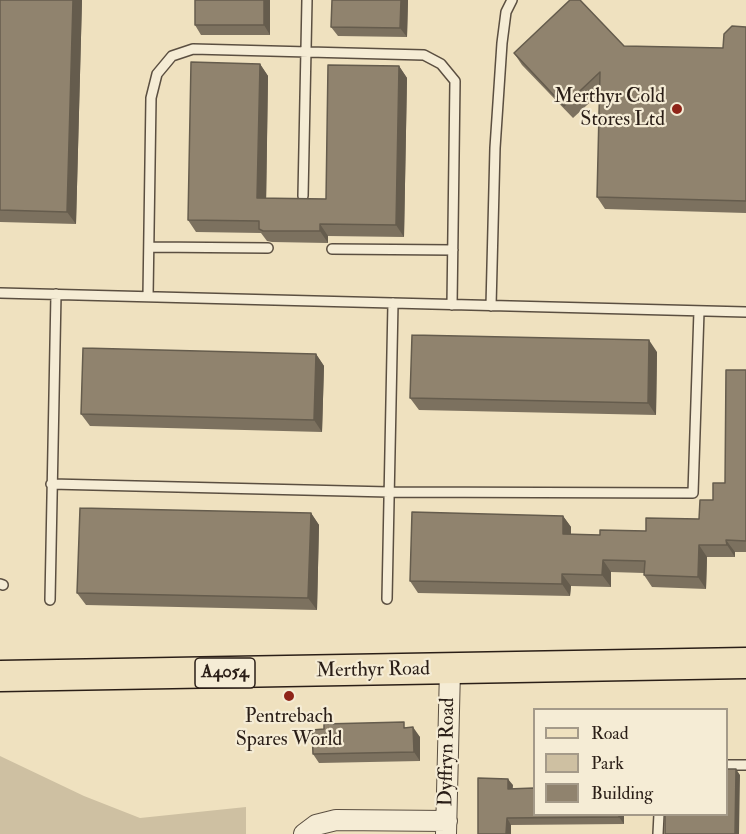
<!DOCTYPE html>
<html>
<head>
<meta charset="utf-8">
<style>
  body { margin:0 }
  #map { position:relative; width:746px; height:834px; overflow:hidden; background:#efe1bf; font-family:"IM FELL Double Pica",serif }
  canvas { display:block }
  .legend { position:absolute; left:533px; top:708px; width:195px; height:108px; box-sizing:border-box; background:#f5ecd5; border:2px solid #a49a89; margin:0; padding:8px 10px; list-style:none; font-size:18px; color:#2a1e17 }
  .legend li { display:flex; align-items:center; gap:12px; height:30px }
  .legend b { width:30px; border:2px solid #a49a89 }
</style>
</head>
<body>
<div id="map">
<canvas width="746" height="834"></canvas>
<ul class="legend">
<li><b style="height:8px;background:#efe1bf"></b>Road</li>
<li><b style="height:16px;background:#cec0a2"></b>Park</li>
<li><b style="height:16px;background:#90836e"></b>Building</li>
</ul>
</div>
<script>
const context = document.querySelector('canvas').getContext('2d');
context.lineJoin = 'round';
function paint(path, color) { context.fillStyle = color; context.fill(path, 'evenodd'); }
const shape = rows => new Path2D(rows.map(r => 'M' + r).join(''));
function strokePath(path, color, width, dash) { context.strokeStyle = color; context.lineWidth = width; context.lineCap = dash ? 'butt' : 'round'; context.setLineDash(dash || []); context.stroke(path); }
function drawText(font, color, halo, rows, align = 'center') {
  context.font = font + ' "IM FELL Double Pica",serif'; context.lineWidth = 4.5; context.setLineDash([]); context.textBaseline = 'middle'; context.strokeStyle = halo; context.fillStyle = color; for (const [text, x, y, turn = 0] of rows) {
    context.save(); context.translate(x, y); context.rotate((+turn || 0) * Math.PI / 180); context.textAlign = isNaN(turn) ? turn : align; if (halo) context.strokeText(text, 0, 0); context.fillText(text, 0, 0); context.restore();
  }
}
paint(shape([
  [0,756,84,796,140,818,246,807,246,834,0,834]
]), '#cec0a2');
const lane = shape([
  [303,196,307,0],
  [149,247,268,248],
  [332,249,453,250],
  [0,293,746,312],
  [148,296,151,98,157,74,172,56,193,49,424,55,441,64,455,81,452,305],
  [491,306,495,148,502,43,506,12,512,0],
  [51,484,389,492,693,493,699,311],
  [0,584,3,585],
  [387,599,393,303],
  [50,600,56,294],
  [726,765,746,765],
  [658,834,659,814]
]);
const street = shape([
  [304,834,316,825,336,820,447,821],
  [446,834,450,670]
]);
const primary = shape([
  [0,676,746,663]
]);
strokePath(lane, '#5b4f41', 12);
strokePath(street, '#5b4f41', 22);
strokePath(primary, '#2a1e17', 33);
strokePath(lane, '#f5ecd5', 9);
strokePath(street, '#f5ecd5', 20);
strokePath(primary, '#efe1bf', 30);
paint(shape([
  [0,0,82,0,76,224,0,222],
  [195,0,270,0,270,35,201,35,195,25],
  [408,0,407,37,338,36,331,27],
  [746,27,746,213,605,209,597,197,600,93,573,118,522,65,514,53,624,46,723,48],
  [260,64,268,76,266,198,326,199,399,66,407,78,404,237,328,236,328,243,272,242,267,241,261,233,196,232,188,220],
  [657,352,656,415,419,410,410,398],
  [316,354,324,366,322,432,90,426,81,414],
  [746,370,746,552,735,552,735,557,707,557,706,589,652,587,644,575,644,573,611,572,611,587,571,586,570,596,418,593,410,581,563,516,571,527,571,535,600,535,646,531,699,519,725,483],
  [311,513,319,525,317,610,86,605,77,593],
  [408,728,420,737,420,761,319,763,313,754],
  [513,785,512,789,624,814,624,824,511,825,478,834]
]), '#7c715f');
paint(shape([
  [73,0,82,0,76,224,67,212],
  [264,0,270,0,270,35,264,25],
  [401,0,408,0,407,37,400,28],
  [260,64,268,76,266,210,257,198],
  [399,66,407,78,404,237,396,225],
  [320,224,328,236,328,243,320,231],
  [649,340,657,352,656,415,648,403],
  [316,354,324,366,322,432,314,420],
  [311,513,319,525,317,610,308,598],
  [563,516,571,527,571,546,563,534],
  [726,540,735,552,735,557,727,545],
  [699,545,707,557,706,589,698,577],
  [603,560,611,572,611,587,602,575],
  [562,574,571,586,570,596,562,584],
  [413,727,420,737,420,761,414,752],
  [736,769,740,775,739,834,735,834],
  [508,779,513,785,512,795,508,789],
  [619,814,624,814,624,824,619,817],
  [507,818,511,825,511,834,506,834]
]), '#655c4d');
const building = shape([
  [0,0,73,0,67,212,0,210,0,0],
  [195,0,264,0,264,25,195,25,195,0],
  [332,0,401,0,400,28,331,27,332,0],
  [570,0,580,0,624,46,723,48,724,34,732,26,746,27,746,201,597,197,600,72,564,106,514,53,570,0],
  [191,62,260,64,257,198,326,199,328,65,399,66,396,225,320,224,320,231,263,231,259,229,259,221,188,220,191,62],
  [412,335,649,340,648,403,410,398,412,335],
  [83,348,316,354,314,420,81,414,83,348],
  [726,370,746,370,746,541,726,540,727,545,699,545,698,577,644,575,645,561,603,560,602,575,562,574,562,584,410,581,412,512,563,516,563,534,600,535,600,530,646,531,646,518,699,519,700,500,713,500,713,483,725,483,726,370],
  [80,508,311,513,308,598,77,593,80,508],
  [404,722,404,728,413,727,414,752,313,754,312,730,324,729,324,724,404,722],
  [726,769,736,769,735,834,665,834,665,814,726,814,726,769],
  [478,778,508,779,508,789,534,788,534,814,619,814,619,817,507,818,506,834,478,834,478,778]
]);
paint(building, '#90836e');
strokePath(building, '#655c4d', 1.5);
for (const [x, y, r, color] of [
  [677,109,6,"#8f2418"],
  [289,696,6,"#8f2418"]
]) { const dot = new Path2D(); dot.arc(x, y, r, 0, 2 * Math.PI); context.fillStyle = color; context.fill(dot); strokePath(dot, '#f5ecd5', 2); }
for (const [x, y, w] of [
  [225,673,60]
]) { const box = new Path2D(); box.roundRect(x - w / 2, y - 15, w, 30, 4.5); context.fillStyle = '#f5ecd5'; context.fill(box); strokePath(box, '#2a1e17', 1.5); }
drawText('bold 18px', '#2a1e17', null, [
  ["A4054",225,673]
]);
drawText('20px', '#2a1e17', '#f5ecd5', [
  ["Merthyr Cold",665,98],
  ["Stores Ltd",665,121],
  ["Pentrebach",289,718,"center"],
  ["Spares World",289,741,"center"]
], 'right');
drawText('20px', '#2a1e17', '#f5ecd5', [
  ["Merthyr Road",373,671,-1],
  ["Dyffryn Road",448,752,-89]
]);
</script>
</body>
</html>
